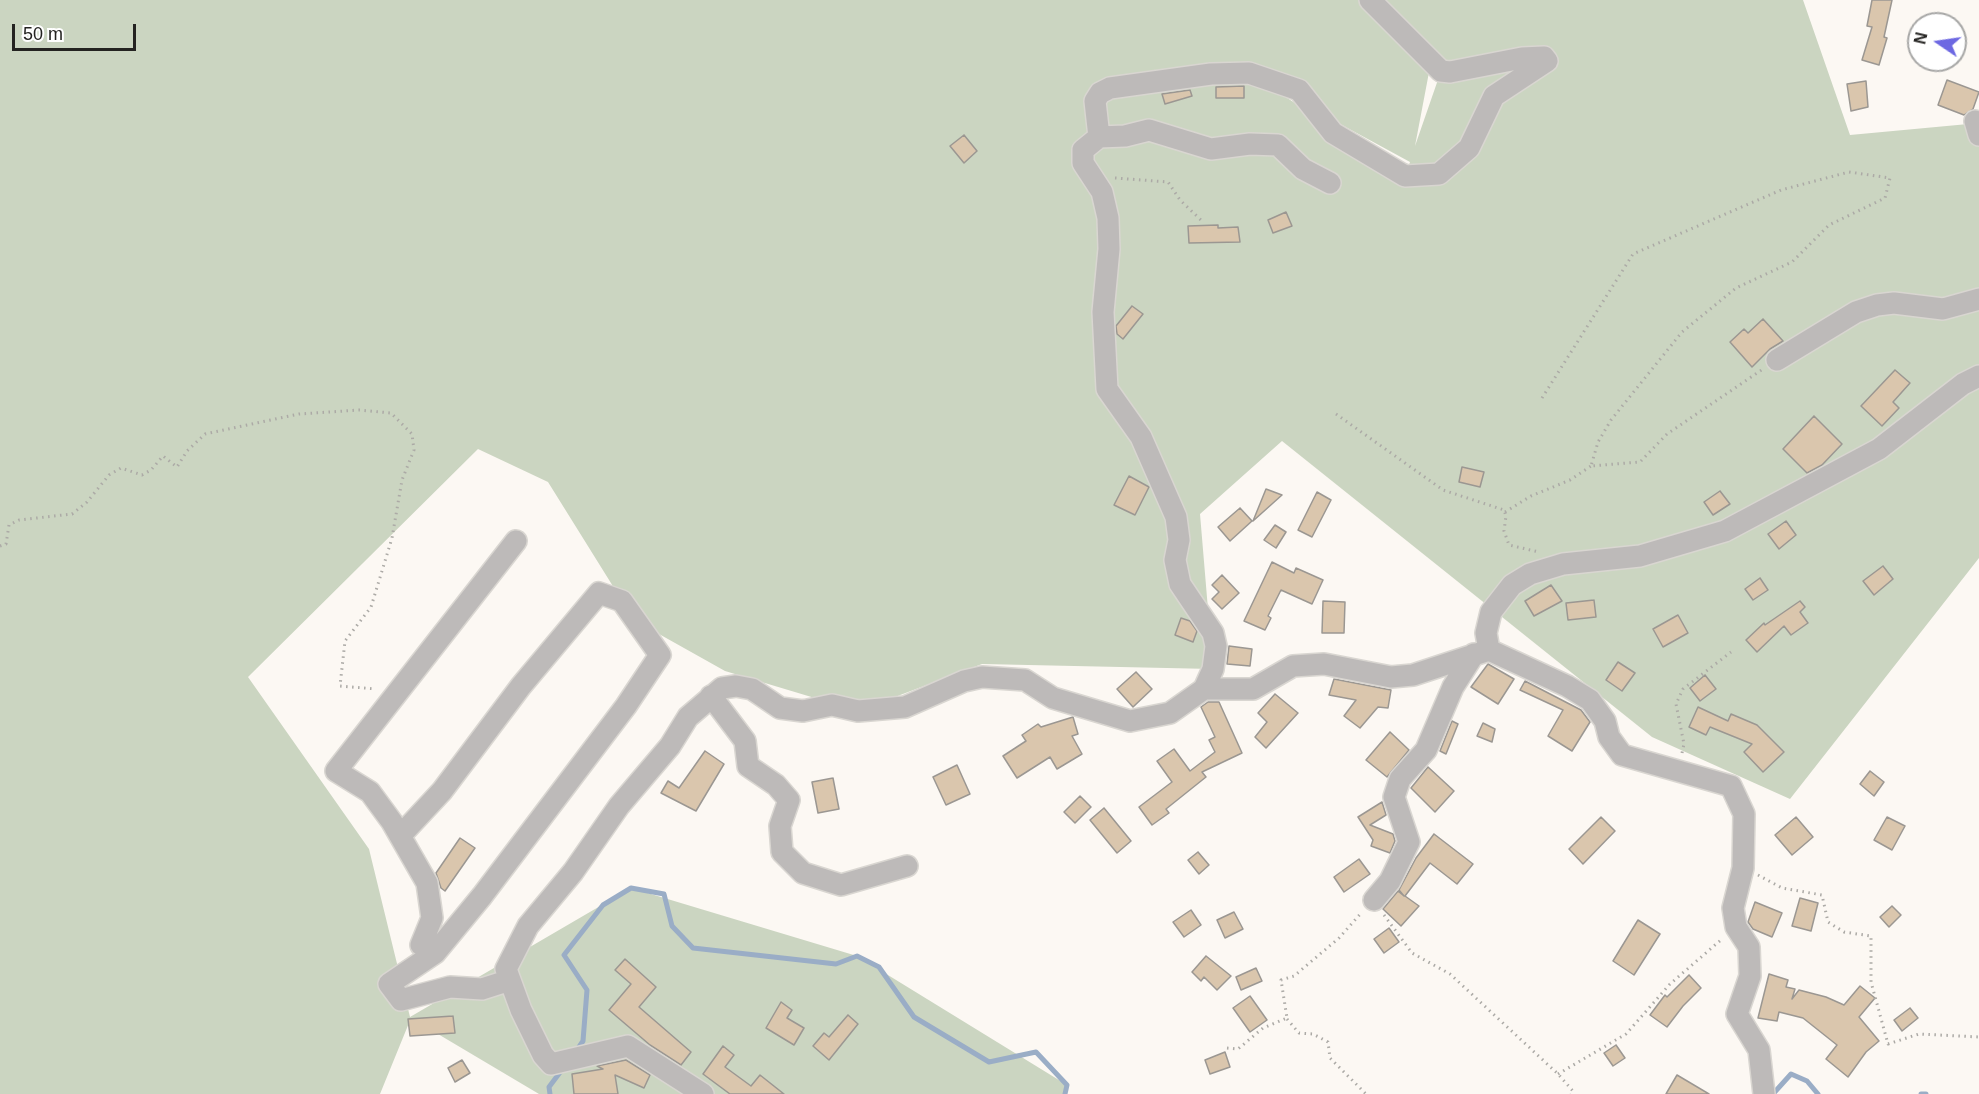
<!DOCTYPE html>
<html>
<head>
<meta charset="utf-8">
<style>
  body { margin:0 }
  #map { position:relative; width:1979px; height:1094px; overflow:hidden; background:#fcf8f3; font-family:Arial,sans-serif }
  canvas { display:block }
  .north { position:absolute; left:1907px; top:12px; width:60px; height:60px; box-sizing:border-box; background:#fff; border:2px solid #a7a7a6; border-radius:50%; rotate:283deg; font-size:16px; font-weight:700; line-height:24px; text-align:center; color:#242321 }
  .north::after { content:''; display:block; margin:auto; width:21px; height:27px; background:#6d68e2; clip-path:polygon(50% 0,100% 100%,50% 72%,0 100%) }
  .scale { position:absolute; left:12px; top:24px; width:124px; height:27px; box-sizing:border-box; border:3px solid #242321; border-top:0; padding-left:8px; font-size:18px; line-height:21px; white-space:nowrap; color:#242321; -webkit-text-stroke:4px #fff; paint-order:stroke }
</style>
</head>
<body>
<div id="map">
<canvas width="1979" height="1094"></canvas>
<div class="north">N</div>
<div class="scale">50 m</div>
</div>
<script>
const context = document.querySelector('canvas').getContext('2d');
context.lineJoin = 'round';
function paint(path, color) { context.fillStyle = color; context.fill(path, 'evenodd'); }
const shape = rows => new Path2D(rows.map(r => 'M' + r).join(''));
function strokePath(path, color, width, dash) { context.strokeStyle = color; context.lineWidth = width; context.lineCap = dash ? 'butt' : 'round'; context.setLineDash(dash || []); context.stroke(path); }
paint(shape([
  [0,0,1358,0,1430,67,1415,146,1441,71,1360,0,1803,0,1850,135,1979,123,1979,558,1790,799,1652,737,1282,441,1200,514,1213,669,982,664,858,711,725,671,634,620,548,482,478,449,248,677,369,849,410,1017,631,888,857,956,1067,1085,1065,1094,539,1094,411,1018,380,1094,0,1094],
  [1272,87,1410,162,1406,176,1272,88]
]), '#cbd5c1');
strokePath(shape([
  [577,1050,583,1041,587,990,564,955,603,905,631,888,664,894,672,926,693,948,836,964,857,956,879,967,914,1017,989,1062,1036,1052,1067,1085,1065,1094],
  [550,1094,549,1087,564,1067],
  [1773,1094,1791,1074,1807,1081,1818,1094],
  [1921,1094,1926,1094]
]), '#9aadc6', 5);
const building = shape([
  [1872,0,1892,0,1884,37,1887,38,1879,65,1862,60,1872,27,1867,26,1872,0],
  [1947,80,1979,92,1973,109,1964,115,1938,105,1947,80],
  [1866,81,1868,107,1851,111,1847,84,1866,81],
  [1244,86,1244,98,1216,98,1216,87,1244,86],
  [1190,90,1192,96,1165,104,1162,94,1190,90],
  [964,135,977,151,964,163,950,146,964,135],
  [1286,212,1292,226,1273,233,1268,220,1286,212],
  [1218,225,1218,228,1238,227,1240,242,1189,243,1188,226,1218,225],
  [1132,306,1143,314,1123,339,1117,334,1116,326,1132,306],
  [1763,319,1783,341,1770,349,1752,367,1730,342,1744,329,1748,333,1763,319],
  [1895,370,1910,383,1893,402,1899,408,1882,426,1861,406,1895,370],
  [1814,416,1842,444,1822,465,1807,473,1783,449,1814,416],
  [1462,467,1484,472,1480,487,1459,482,1462,467],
  [1129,476,1149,487,1135,515,1114,505,1129,476],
  [1266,489,1282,495,1253,521,1266,489],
  [1720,491,1730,504,1713,515,1704,502,1720,491],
  [1317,492,1331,500,1312,537,1298,530,1317,492],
  [1240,508,1252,521,1230,541,1218,527,1240,508],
  [1786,521,1796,535,1779,549,1768,534,1786,521],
  [1275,525,1286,532,1276,548,1264,540,1275,525],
  [1272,562,1294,573,1296,568,1323,580,1312,604,1281,590,1268,616,1271,618,1265,630,1244,621,1272,562],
  [1883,566,1893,579,1874,595,1863,581,1883,566],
  [1222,575,1239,593,1222,609,1212,599,1219,592,1212,585,1222,575],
  [1760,578,1768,590,1753,600,1745,589,1760,578],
  [1551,585,1562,601,1534,616,1525,601,1551,585],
  [1594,600,1596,617,1568,620,1566,603,1594,600],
  [1323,601,1345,602,1344,633,1322,633,1323,601],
  [1800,601,1805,607,1800,612,1808,623,1791,635,1784,626,1757,652,1746,640,1764,623,1765,625,1800,601],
  [1678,615,1688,633,1663,647,1653,629,1678,615],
  [1181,618,1190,621,1197,631,1193,642,1175,635,1181,618],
  [1229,646,1252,649,1250,666,1227,664,1229,646],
  [1618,662,1635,673,1622,691,1606,680,1618,662],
  [1488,664,1514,679,1498,704,1471,687,1488,664],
  [1136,672,1152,689,1133,707,1117,689,1136,672],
  [1705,675,1716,689,1700,701,1690,688,1705,675],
  [1334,679,1391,690,1388,708,1378,707,1360,728,1344,716,1356,700,1329,695,1334,679],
  [1525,681,1581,710,1590,722,1572,751,1548,736,1563,710,1520,690,1525,681],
  [1275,694,1298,713,1266,748,1255,737,1267,722,1258,713,1275,694],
  [1208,702,1219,702,1242,753,1202,772,1206,777,1166,809,1169,813,1152,825,1139,807,1172,782,1157,761,1174,749,1190,771,1215,752,1209,740,1215,737,1201,707,1208,702],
  [1698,707,1728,721,1731,714,1757,725,1784,752,1763,772,1744,752,1752,744,1710,727,1706,735,1689,727,1698,707],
  [1073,717,1078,734,1072,736,1082,754,1057,769,1050,757,1017,778,1003,756,1026,741,1022,735,1038,724,1041,727,1073,717],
  [1452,721,1458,724,1446,754,1440,751,1452,721],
  [1483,723,1495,729,1492,742,1477,736,1483,723],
  [1390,732,1409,750,1387,777,1366,760,1390,732],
  [705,751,724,764,696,811,661,793,668,781,679,788,705,751],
  [957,765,970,794,946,805,933,777,957,765],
  [1428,767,1454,791,1435,812,1411,788,1428,767],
  [1870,771,1884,782,1874,796,1860,784,1870,771],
  [833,778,839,809,818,813,812,782,833,778],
  [1080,796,1091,807,1075,823,1064,812,1080,796],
  [1382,802,1386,815,1370,825,1393,834,1395,841,1390,853,1371,846,1373,840,1358,817,1382,802],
  [1104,808,1131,841,1117,853,1090,820,1104,808],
  [1601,817,1615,831,1583,864,1569,849,1601,817],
  [1796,817,1813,837,1792,855,1775,835,1796,817],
  [1887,817,1905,826,1892,850,1874,840,1887,817],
  [1434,834,1473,864,1457,884,1430,863,1405,896,1419,906,1401,926,1383,909,1398,891,1404,896,1399,890,1416,858,1434,834],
  [460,838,475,848,445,891,441,888,436,873,460,838],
  [1198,852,1209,865,1199,874,1188,860,1198,852],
  [1359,859,1370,874,1344,892,1334,877,1359,859],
  [1800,898,1818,903,1811,931,1792,926,1800,898],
  [1755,902,1782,913,1772,937,1753,929,1748,922,1755,902],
  [1892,906,1901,915,1889,927,1880,917,1892,906],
  [1191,910,1201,925,1184,937,1173,922,1191,910],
  [1234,912,1243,929,1225,938,1217,920,1234,912],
  [1638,920,1660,934,1634,975,1613,961,1638,920],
  [1389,928,1399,942,1384,953,1374,939,1389,928],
  [1206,956,1231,976,1217,990,1204,977,1201,981,1192,972,1206,956],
  [625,959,656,987,639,1007,691,1052,681,1065,650,1045,609,1010,631,984,615,970,625,959],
  [1256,968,1262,981,1241,990,1236,977,1256,968],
  [1769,974,1788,980,1786,987,1795,989,1792,999,1799,990,1826,997,1844,1005,1860,986,1875,998,1859,1017,1879,1041,1866,1052,1848,1077,1826,1059,1837,1045,1803,1018,1779,1012,1777,1021,1758,1018,1769,974],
  [1689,975,1701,988,1683,1006,1667,1027,1650,1015,1665,995,1667,997,1689,975],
  [1250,996,1267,1020,1250,1032,1233,1008,1250,996],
  [781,1002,792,1010,787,1018,804,1028,794,1045,766,1028,781,1002],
  [1910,1008,1918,1018,1902,1031,1894,1020,1910,1008],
  [848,1015,858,1024,829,1060,813,1046,824,1033,829,1037,848,1015],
  [453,1016,455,1033,410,1036,408,1019,453,1016],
  [1616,1045,1625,1058,1613,1066,1604,1053,1616,1045],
  [723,1046,734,1055,725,1067,751,1086,760,1075,784,1094,730,1094,703,1074,723,1046],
  [1225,1052,1230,1067,1210,1074,1205,1060,1225,1052],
  [462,1060,470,1073,455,1082,448,1068,462,1060],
  [626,1060,650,1075,644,1088,615,1075,618,1094,574,1094,572,1074,603,1069,597,1066,626,1060],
  [1677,1075,1709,1094,1666,1094,1677,1075]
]);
paint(building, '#dac6ad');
strokePath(building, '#9b9792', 1.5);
const minor = shape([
  [1975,121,1979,135],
  [1099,137,1125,136,1149,130,1211,149,1250,144,1278,145,1303,169,1330,183],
  [1777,360,1856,312,1877,305,1894,303,1943,309,1979,299],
  [1489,650,1486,633,1491,612,1512,585,1530,574,1563,564,1640,556,1725,531,1879,449,1963,384,1979,376],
  [1204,689,1213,669,1216,646,1213,633,1180,584,1175,560,1179,540,1176,517,1141,437,1107,389,1103,312,1109,249,1108,218,1102,192,1083,163,1083,150,1099,137,1095,101,1100,93,1110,88,1211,74,1249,73,1299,90,1333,133,1405,176,1439,174,1469,148,1494,96,1547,61,1544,57,1522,58,1450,72,1441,71,1370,0],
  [711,696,745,741,748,766,776,785,789,800,780,826,782,852,803,873,841,885,907,866],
  [400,836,442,791,521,686,599,593,622,601,660,655,626,706,482,896,435,953,389,984,401,1000,450,987,482,989,510,980],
  [1374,900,1390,881,1409,842,1394,797,1400,779,1426,750,1453,687,1474,654],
  [421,945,432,918,427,883,392,822,370,792,336,771,516,541],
  [703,1094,628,1046,551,1064,543,1055,521,1010,506,969,528,926,573,872,619,806,670,746,688,717,722,688,736,686,752,689,780,708,803,711,832,705,858,711,905,707,964,681,982,677,1025,680,1053,698,1130,721,1170,713,1204,689,1253,689,1293,666,1324,664,1391,677,1413,675,1489,650,1567,686,1590,700,1605,721,1609,737,1622,755,1731,786,1744,814,1743,868,1733,908,1736,927,1749,947,1750,976,1737,1014,1759,1050,1764,1094]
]);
strokePath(minor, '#d9d6d1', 24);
strokePath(shape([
  [1115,178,1168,182,1180,200,1202,221],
  [1542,398,1633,254,1781,190,1849,172,1890,178,1885,198,1829,225,1792,262,1736,288,1682,332,1611,420,1598,442,1591,466,1640,462,1667,434,1763,369],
  [1336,414,1443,490,1504,510,1506,516,1504,531,1509,545,1539,552],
  [1505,512,1531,496,1570,480,1591,466],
  [0,546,6,544,9,525,19,520,72,514,87,502,109,475,121,468,142,475,151,470,163,456,177,467,187,451,205,434,299,414,359,410,391,413,412,434,414,450,402,480,392,538,371,607,345,641,340,686,376,689],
  [1682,753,1684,744,1676,704,1683,689,1731,652],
  [1758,875,1782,888,1822,895,1828,922,1844,932,1871,936,1871,982,1888,1044,1919,1034,1979,1037],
  [1384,915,1412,953,1450,974,1558,1074,1573,1091,1571,1094],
  [1287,1019,1299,1033,1313,1034,1328,1042,1330,1058,1366,1094],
  [1227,1048,1238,1049,1263,1028,1287,1018,1281,980,1294,976,1339,938,1362,912],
  [1558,1074,1626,1034,1670,984,1722,939]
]), '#acaaa6', 3, [1.5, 4.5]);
strokePath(minor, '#bdbab9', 21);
</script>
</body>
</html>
